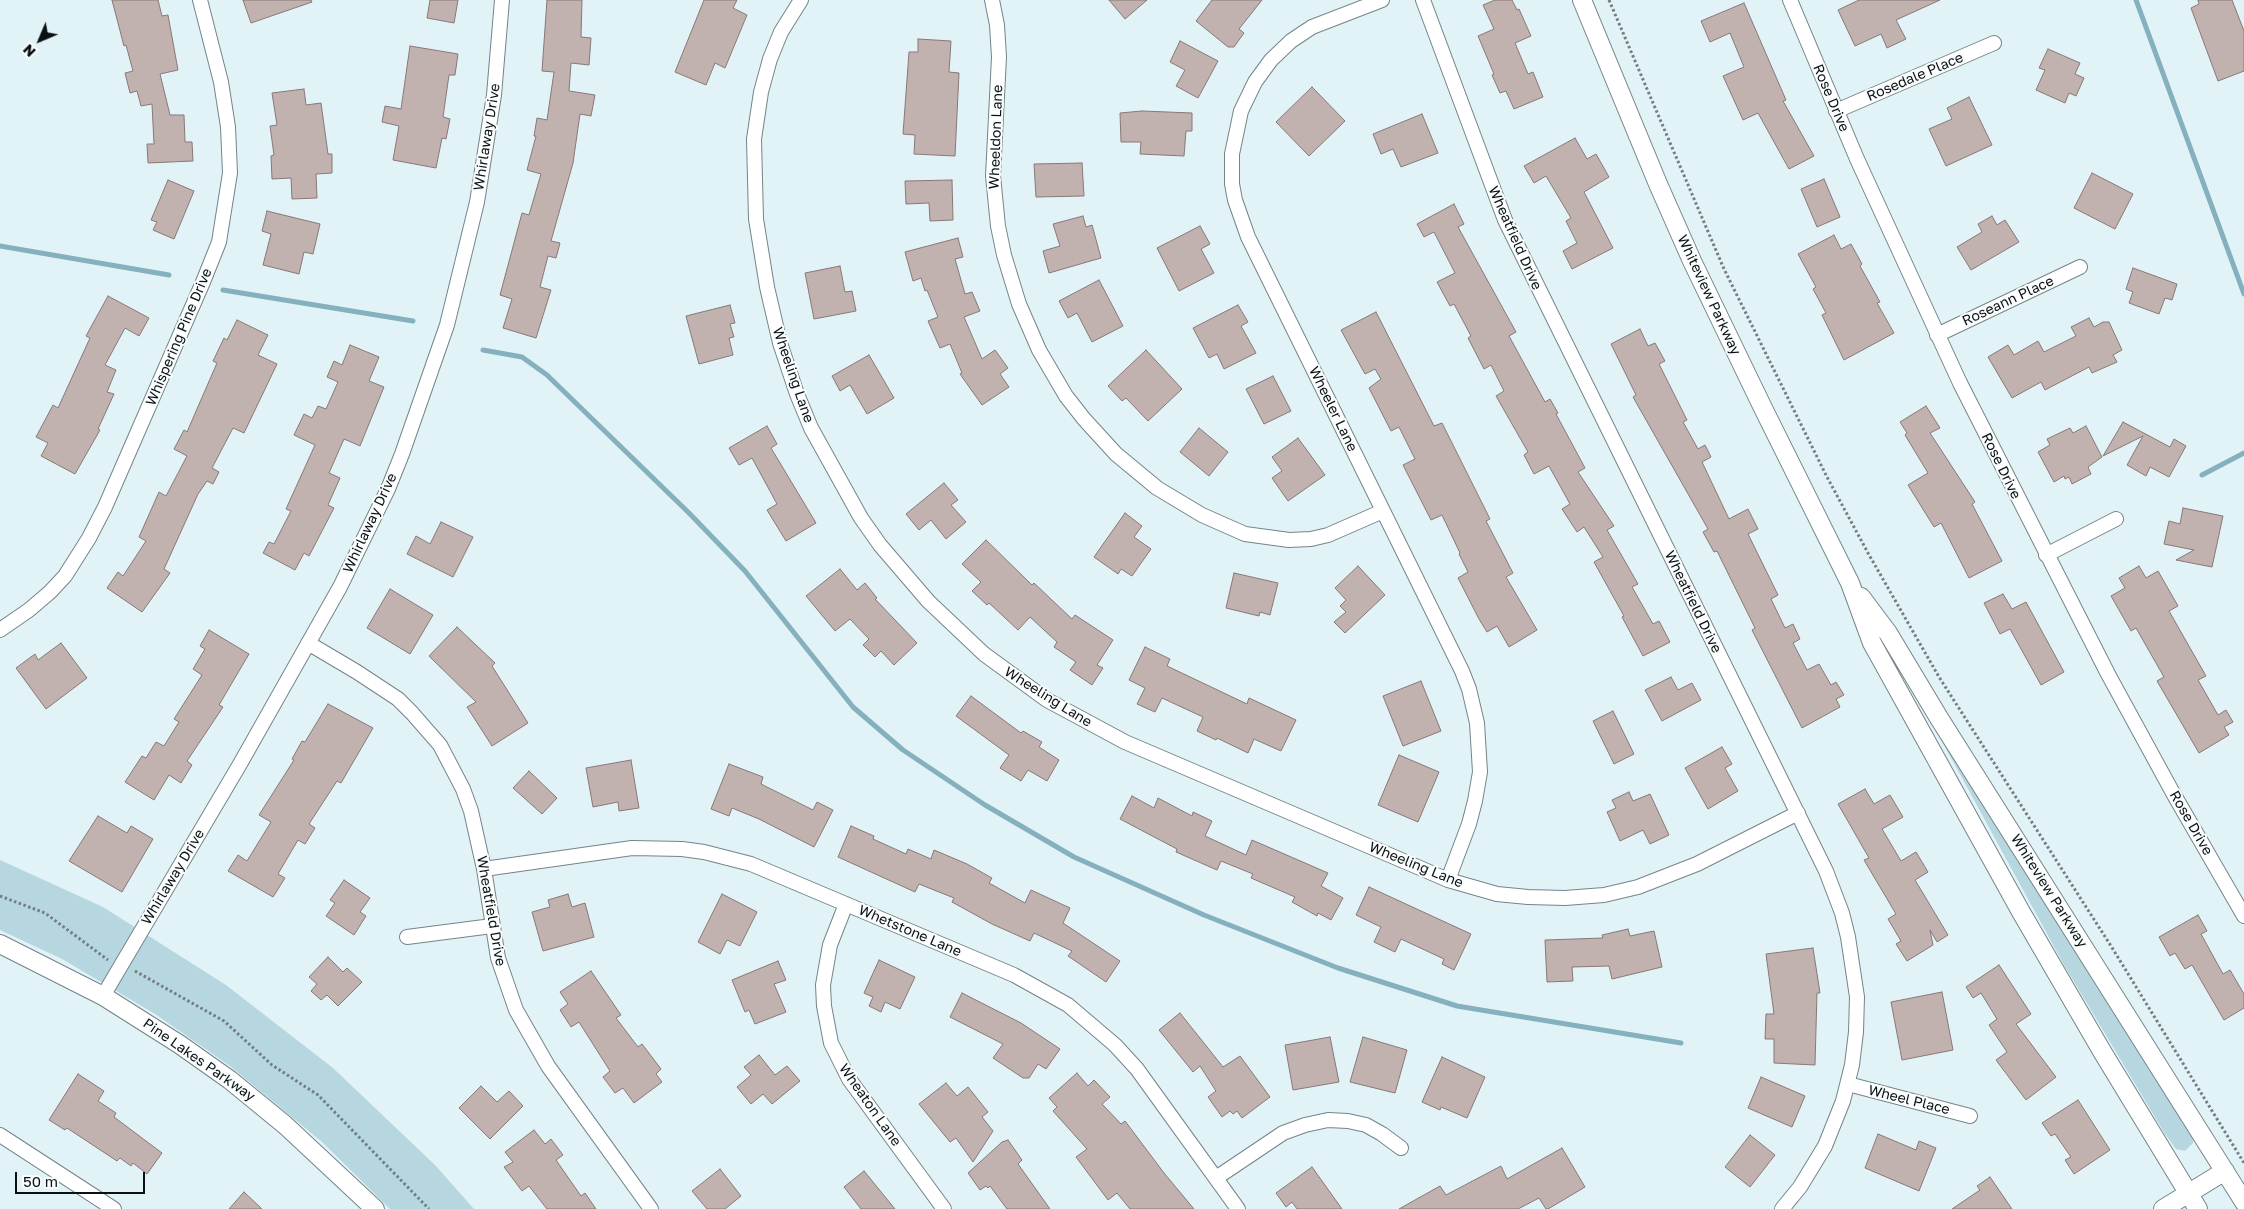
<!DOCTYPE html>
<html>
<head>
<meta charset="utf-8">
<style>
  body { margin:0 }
  #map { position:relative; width:2244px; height:1209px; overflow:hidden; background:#e2f3f7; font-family:"Golos Text",sans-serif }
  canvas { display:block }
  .north { position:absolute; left:15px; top:15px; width:50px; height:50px; -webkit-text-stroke:4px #fafdfe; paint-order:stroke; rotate:225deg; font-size:14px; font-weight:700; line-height:20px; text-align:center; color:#0b1112 }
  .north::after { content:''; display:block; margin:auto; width:18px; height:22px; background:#0b1112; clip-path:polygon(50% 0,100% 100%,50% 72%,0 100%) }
  .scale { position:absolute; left:15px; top:1172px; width:130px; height:22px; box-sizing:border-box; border:2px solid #0b1112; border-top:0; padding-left:6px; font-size:15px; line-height:18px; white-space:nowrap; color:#0b1112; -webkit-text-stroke:4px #fafdfe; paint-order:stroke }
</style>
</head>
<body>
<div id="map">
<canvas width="2244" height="1209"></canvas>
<div class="north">N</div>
<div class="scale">50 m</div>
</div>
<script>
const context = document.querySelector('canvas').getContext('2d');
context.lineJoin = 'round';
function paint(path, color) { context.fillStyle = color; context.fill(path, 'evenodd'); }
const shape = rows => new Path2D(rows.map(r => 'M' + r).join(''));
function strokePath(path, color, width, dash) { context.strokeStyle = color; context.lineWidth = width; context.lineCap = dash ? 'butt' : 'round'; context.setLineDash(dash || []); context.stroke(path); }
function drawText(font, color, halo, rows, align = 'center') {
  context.font = font + ' "Golos Text",sans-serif'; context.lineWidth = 4; context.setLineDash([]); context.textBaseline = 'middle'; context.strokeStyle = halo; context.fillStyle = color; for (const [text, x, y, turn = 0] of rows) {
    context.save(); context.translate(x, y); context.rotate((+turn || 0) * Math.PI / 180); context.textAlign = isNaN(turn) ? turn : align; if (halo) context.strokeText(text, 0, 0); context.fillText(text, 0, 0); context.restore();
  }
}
paint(shape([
  [1890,646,2194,1136,2193,1143,2185,1151,2176,1149,2165,1134,2064,965],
  [0,860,103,907,226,985,333,1068,435,1165,474,1209,390,1209,322,1142,230,1066,155,1014,62,959,0,930]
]), '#b7d7e0');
strokePath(shape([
  [2136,0,2244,294],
  [0,246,169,275],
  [223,290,413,321],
  [483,350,522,357,547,375,689,513,745,571,853,707,903,750,985,805,1074,857,1204,915,1338,968,1457,1006,1681,1043],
  [2202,475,2244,453]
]), '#85b0bd', 5);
const building = shape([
  [112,0,158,0,162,16,168,15,178,70,160,74,170,115,184,115,185,142,192,142,193,161,148,163,147,144,154,144,152,104,141,106,137,91,130,93,125,73,133,71,126,45,124,46,112,0],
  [243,0,311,0,312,2,251,23,243,0],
  [430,0,458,0,454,23,427,18,430,0],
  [547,0,582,0,581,37,591,38,589,65,571,63,569,91,595,95,591,116,580,114,573,163,551,241,560,243,556,258,548,256,540,287,551,290,536,338,503,328,512,299,500,295,522,213,529,215,541,174,527,170,536,136,534,136,537,118,547,120,554,72,542,71,547,0],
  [704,0,737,0,733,8,747,15,725,68,715,63,706,85,675,72,704,0],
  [1109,0,1147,0,1125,19,1109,0],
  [1212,0,1262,0,1239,29,1244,33,1234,47,1228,47,1196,21,1212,0],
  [1495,0,1512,0,1517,10,1519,9,1531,36,1515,43,1528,74,1533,72,1543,97,1514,109,1506,91,1500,93,1492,75,1494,74,1478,36,1494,29,1483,5,1495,0],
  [1859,0,1940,0,1896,20,1906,39,1887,48,1881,34,1855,46,1838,10,1859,0],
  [2198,0,2232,0,2244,31,2244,71,2218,81,2191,8,2199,4,2198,0],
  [1744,3,1786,100,1783,101,1814,156,1789,169,1758,113,1743,120,1723,76,1744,67,1730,33,1710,42,1701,21,1744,3],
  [918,39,951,41,949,72,959,73,955,156,914,154,915,135,903,134,909,52,918,52,918,39],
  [1180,41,1218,61,1198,98,1176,86,1185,70,1170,62,1180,41],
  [410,46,458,54,455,75,449,75,443,117,450,119,446,139,442,138,436,168,393,160,399,126,382,122,385,106,401,109,410,46],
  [2048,49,2080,63,2075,74,2084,78,2076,96,2069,93,2065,103,2036,90,2045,70,2039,68,2048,49],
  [1312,87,1345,121,1309,156,1276,122,1312,87],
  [304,89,306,105,321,103,328,154,332,154,332,173,316,174,317,198,292,199,291,178,272,179,271,156,274,155,270,126,277,125,272,93,304,89],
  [1969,97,1992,145,1946,166,1929,129,1952,119,1947,108,1969,97],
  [1142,111,1192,113,1192,131,1186,131,1184,156,1140,154,1141,142,1121,142,1120,113,1142,111],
  [1422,114,1438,153,1401,167,1393,149,1381,154,1373,134,1422,114],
  [1575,138,1587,159,1596,154,1609,177,1584,192,1613,248,1572,269,1563,251,1577,243,1566,221,1571,218,1546,176,1534,183,1524,166,1575,138],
  [1082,163,1084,196,1036,197,1034,164,1082,163],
  [2092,173,2133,194,2115,229,2074,208,2092,173],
  [1824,179,1840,217,1817,227,1801,189,1824,179],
  [168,180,194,191,174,239,153,230,157,222,151,220,168,180],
  [952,180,953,220,930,221,929,203,906,204,905,181,952,180],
  [1454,204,1464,224,1458,227,1516,332,1509,336,1545,402,1550,399,1558,413,1556,414,1585,468,1578,472,1614,526,1607,530,1638,584,1632,587,1653,624,1659,621,1670,642,1643,656,1622,617,1624,616,1594,562,1603,557,1584,527,1577,532,1562,509,1570,504,1549,466,1534,474,1524,455,1528,452,1496,396,1504,391,1491,365,1484,369,1468,338,1471,336,1454,304,1450,306,1437,282,1455,273,1434,232,1424,237,1417,224,1454,204],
  [267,211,320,224,313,254,304,252,299,274,263,265,271,234,262,231,267,211],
  [1083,216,1086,227,1092,225,1101,258,1049,273,1043,251,1060,246,1053,224,1083,216],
  [1992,216,1997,225,2005,220,2019,242,1971,270,1957,247,1982,232,1978,224,1992,216],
  [1200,226,1210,244,1201,249,1214,273,1179,291,1157,248,1200,226],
  [1834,235,1841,249,1851,244,1862,264,1860,266,1880,302,1877,303,1894,333,1844,360,1822,315,1826,313,1813,289,1816,287,1798,254,1834,235],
  [958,238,963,257,955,259,965,294,972,292,980,311,964,317,982,359,995,350,1008,368,1000,374,1009,387,982,405,960,374,962,373,950,344,940,348,928,321,938,317,927,290,925,291,921,278,913,281,905,252,958,238],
  [840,266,845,292,852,291,856,311,814,319,805,273,840,266],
  [2133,268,2177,284,2172,300,2165,298,2159,314,2129,303,2133,292,2126,289,2133,268],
  [1099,280,1123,326,1092,342,1077,313,1068,318,1059,301,1099,280],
  [108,296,149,318,139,336,125,328,105,365,116,370,107,392,114,394,98,429,100,430,75,474,41,456,48,443,36,437,53,405,58,408,90,338,86,336,108,296],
  [730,305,735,323,730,324,734,337,729,338,733,355,699,364,686,316,730,305],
  [1238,305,1248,322,1241,326,1256,353,1224,369,1217,354,1209,358,1193,328,1238,305],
  [1376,312,1434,426,1442,423,1490,519,1486,521,1513,573,1506,577,1537,630,1509,647,1497,626,1487,632,1479,619,1458,578,1468,572,1459,554,1460,553,1442,515,1431,520,1403,465,1415,459,1399,427,1391,431,1369,388,1381,379,1375,369,1365,374,1341,330,1376,312],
  [2089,318,2094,327,2103,322,2109,322,2122,350,2113,355,2117,362,2092,373,2089,367,2045,390,2041,382,2012,398,1988,357,2008,345,2014,355,2038,341,2044,352,2076,336,2071,327,2089,318],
  [237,320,268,335,258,355,277,364,244,433,233,428,212,468,219,472,213,484,207,481,198,494,164,569,170,573,142,612,107,588,118,572,123,576,146,541,139,537,159,492,166,496,187,456,174,449,184,430,187,432,217,363,213,361,224,338,227,340,237,320],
  [1640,329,1648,346,1655,343,1665,361,1659,364,1687,420,1683,422,1698,449,1705,445,1711,457,1702,462,1729,519,1748,509,1758,529,1748,534,1778,595,1771,599,1785,628,1793,624,1800,639,1793,643,1807,670,1819,664,1831,685,1836,682,1844,695,1836,699,1840,707,1802,728,1752,630,1755,628,1717,551,1714,552,1703,532,1708,529,1633,397,1636,395,1611,344,1640,329],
  [350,345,379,357,369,381,384,387,360,446,344,439,329,473,340,478,328,505,334,508,309,556,304,553,295,570,263,553,269,542,274,544,291,511,286,509,315,445,294,435,304,414,312,418,318,406,326,409,338,382,327,377,334,361,342,365,350,345],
  [1146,350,1182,389,1148,421,1126,398,1122,401,1108,386,1146,350],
  [869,355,894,398,867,414,850,385,840,391,832,376,869,355],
  [1273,376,1291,411,1264,424,1246,389,1273,376],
  [1926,406,1940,428,1930,433,1975,502,1972,504,2002,561,1969,578,1941,523,1934,527,1908,485,1928,473,1905,435,1907,433,1900,422,1926,406],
  [2123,422,2170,447,2174,439,2186,446,2169,477,2150,467,2146,476,2127,465,2143,436,2103,456,2123,422],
  [767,426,777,444,771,448,816,523,786,541,767,510,777,504,752,458,739,465,729,448,767,426],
  [2086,426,2102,457,2088,467,2091,474,2072,484,2069,477,2065,479,2064,476,2054,482,2038,452,2050,445,2047,439,2070,428,2073,433,2086,426],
  [1199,428,1228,452,1209,476,1180,452,1199,428],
  [1298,438,1325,475,1288,501,1272,478,1282,471,1272,457,1298,438],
  [944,483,958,500,951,505,966,522,946,539,931,520,919,530,906,514,944,483],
  [2183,508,2223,516,2212,567,2176,560,2194,550,2164,544,2169,521,2180,524,2183,508],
  [1125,513,1142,526,1134,537,1151,549,1132,576,1121,569,1118,574,1094,557,1125,513],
  [441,522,473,537,453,577,407,554,416,536,430,544,441,522],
  [986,540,1032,585,1034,583,1072,619,1075,615,1113,640,1097,665,1103,668,1092,685,1070,670,1076,662,1054,647,1057,642,1030,617,1018,630,989,603,987,605,972,591,981,582,962,564,986,540],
  [1358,566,1385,595,1345,633,1334,622,1346,612,1340,606,1346,600,1335,588,1358,566],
  [2139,566,2146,578,2158,571,2178,606,2169,611,2206,676,2198,680,2218,715,2226,710,2233,722,2224,727,2229,735,2199,753,2157,681,2164,677,2136,628,2131,631,2111,596,2125,588,2119,578,2139,566],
  [840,569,857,590,865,583,877,598,875,599,917,643,894,665,881,651,875,657,863,645,869,639,850,619,835,631,806,596,840,569],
  [1234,573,1278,583,1270,615,1260,612,1259,616,1226,608,1234,573],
  [390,589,433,615,410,654,367,628,390,589],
  [2003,594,2012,609,2026,602,2064,672,2041,685,2010,629,2000,634,1984,603,2003,594],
  [457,627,495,663,492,666,528,723,492,746,467,707,476,702,429,656,457,627],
  [209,630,249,654,219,705,223,707,187,761,192,765,181,783,169,775,154,800,125,782,142,756,146,758,156,742,164,746,179,722,174,719,202,675,193,669,205,649,200,646,209,630],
  [61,643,87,678,46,709,16,668,35,654,38,660,61,643],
  [1145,647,1170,659,1167,666,1247,704,1249,698,1296,720,1281,751,1254,739,1248,753,1217,738,1216,740,1197,731,1203,717,1162,698,1155,712,1137,704,1145,688,1129,680,1145,647],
  [1671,677,1678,690,1692,683,1701,700,1662,721,1645,690,1671,677],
  [1421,681,1441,731,1403,746,1383,696,1421,681],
  [971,696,1021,733,1023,731,1042,742,1039,747,1059,760,1047,781,1028,770,1021,781,1000,768,1009,755,956,716,971,696],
  [328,704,373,728,341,783,337,781,309,824,315,828,305,844,298,840,278,874,285,878,273,897,228,871,238,855,247,861,271,822,259,815,294,760,292,759,302,741,305,742,328,704],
  [1613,711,1634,754,1614,764,1593,721,1613,711],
  [1722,747,1732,764,1725,768,1738,791,1708,809,1685,768,1722,747],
  [1399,755,1439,772,1418,822,1378,805,1399,755],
  [631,760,639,808,619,811,618,802,593,807,586,768,631,760],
  [729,764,763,777,761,784,813,810,817,802,833,810,814,847,759,819,732,808,729,816,711,809,729,764],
  [529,771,557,798,542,814,513,788,529,771],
  [1865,789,1874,804,1890,795,1903,817,1882,829,1901,861,1916,852,1928,872,1915,880,1948,935,1937,942,1930,930,1933,945,1907,961,1896,944,1901,941,1888,919,1896,914,1864,860,1869,858,1838,804,1865,789],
  [1629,792,1633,801,1650,794,1669,835,1650,844,1643,830,1620,841,1607,812,1616,808,1612,800,1629,792],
  [1132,796,1154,808,1158,798,1192,816,1193,812,1212,821,1205,836,1246,855,1252,840,1328,873,1321,886,1343,898,1331,920,1318,913,1317,916,1292,902,1295,897,1251,878,1253,874,1221,861,1217,870,1176,852,1177,849,1120,819,1132,796],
  [98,816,127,833,131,826,153,839,122,892,69,861,98,816],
  [851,826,874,836,873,839,906,854,908,849,931,859,934,850,967,864,992,878,989,883,1025,903,1031,890,1070,908,1063,923,1120,961,1106,982,1068,956,1072,951,1034,933,1030,941,992,924,952,902,954,898,919,884,915,892,838,857,851,826],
  [344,880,370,898,360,912,366,916,354,935,326,916,335,903,330,900,344,880],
  [1369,887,1471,934,1454,970,1442,964,1444,959,1401,939,1395,952,1374,942,1381,927,1356,915,1369,887],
  [568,894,572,907,585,903,594,937,543,951,532,912,550,907,548,900,568,894],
  [722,894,757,912,740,946,727,940,720,954,698,942,722,894],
  [2198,915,2207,931,2201,934,2223,974,2230,970,2244,994,2244,1008,2224,1020,2192,965,2185,969,2175,953,2170,956,2159,937,2198,915],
  [1628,929,1630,936,1654,931,1662,967,1612,979,1609,966,1572,967,1573,981,1547,982,1545,940,1603,938,1602,935,1628,929],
  [1813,948,1820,993,1817,993,1815,1065,1774,1063,1774,1039,1765,1039,1766,1014,1774,1014,1766,954,1813,948],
  [328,957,343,972,347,968,362,982,338,1006,327,995,321,1000,311,991,317,984,309,977,328,957],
  [879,960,915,977,900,1009,885,1002,881,1012,869,1006,873,997,864,993,879,960],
  [778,961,786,980,774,984,786,1012,755,1024,749,1010,745,1012,732,980,778,961],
  [1999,965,2031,1014,2016,1024,2056,1077,2026,1100,1996,1060,2007,1052,1989,1025,1997,1019,1981,993,1973,998,1966,987,1999,965],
  [591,971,621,1015,616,1018,638,1047,642,1044,661,1069,656,1074,662,1082,634,1103,623,1088,615,1093,603,1077,610,1071,579,1022,571,1027,560,1010,568,1004,560,992,591,971],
  [1942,992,1953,1050,1902,1060,1891,1002,1942,992],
  [962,993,1021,1023,1060,1049,1046,1069,1038,1064,1029,1078,1023,1078,993,1058,1003,1044,950,1017,962,993],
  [1180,1013,1223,1067,1240,1056,1270,1097,1242,1118,1237,1111,1233,1114,1230,1111,1222,1117,1208,1097,1216,1091,1200,1066,1193,1072,1159,1030,1180,1013],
  [1330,1037,1339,1082,1293,1090,1285,1045,1330,1037],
  [1363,1037,1407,1050,1395,1093,1350,1082,1363,1037],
  [759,1055,775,1075,787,1066,800,1081,772,1104,763,1094,751,1104,737,1087,751,1075,744,1067,759,1055],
  [1442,1057,1485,1077,1467,1118,1441,1107,1440,1110,1422,1102,1442,1057],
  [1077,1073,1088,1086,1094,1080,1110,1097,1102,1104,1121,1124,1125,1121,1164,1173,1194,1209,1130,1209,1117,1193,1108,1200,1076,1157,1087,1149,1053,1111,1057,1107,1049,1098,1077,1073],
  [78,1074,104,1091,98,1101,116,1113,114,1117,162,1153,147,1174,133,1163,131,1166,120,1158,117,1161,67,1128,65,1130,49,1120,78,1074],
  [1761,1077,1805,1096,1792,1127,1748,1108,1761,1077],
  [946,1083,957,1096,968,1087,988,1112,982,1117,993,1131,973,1162,956,1138,950,1142,919,1104,946,1083],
  [481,1086,497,1102,509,1091,523,1106,490,1139,459,1108,481,1086],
  [2078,1100,2110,1150,2074,1174,2065,1160,2071,1157,2055,1134,2051,1136,2042,1123,2078,1100],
  [534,1130,545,1144,551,1139,563,1155,556,1160,581,1196,585,1193,596,1209,547,1209,529,1186,522,1191,504,1167,513,1162,505,1152,534,1130],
  [1878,1134,1916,1150,1919,1141,1936,1148,1919,1191,1865,1168,1878,1134],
  [1750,1135,1775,1155,1750,1187,1725,1167,1750,1135],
  [1008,1140,1022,1160,1018,1164,1050,1209,1007,1209,990,1186,988,1188,986,1186,980,1190,968,1173,1002,1142,1008,1140],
  [1562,1148,1585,1187,1548,1209,1546,1209,1539,1198,1518,1209,1399,1209,1440,1186,1446,1195,1501,1166,1507,1179,1562,1148],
  [1312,1167,1342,1209,1297,1209,1292,1202,1286,1207,1276,1193,1312,1167],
  [720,1169,741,1196,725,1209,707,1209,692,1191,720,1169],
  [864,1171,895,1209,861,1209,844,1187,864,1171],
  [1990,1177,2012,1209,1952,1209,1980,1190,1977,1186,1990,1177],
  [244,1192,262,1209,229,1209,244,1192]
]);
paint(building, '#c1b1af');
strokePath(building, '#877876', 1);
const minor = shape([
  [801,0,781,32,770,59,761,92,754,139,756,219,767,287,780,343,797,394,811,428,861,518,880,545,928,601,984,654,1047,700,1125,742,1448,880,1497,894,1528,897,1565,898,1604,895,1638,887,1697,864,1798,813],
  [992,0,997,25,999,57,993,176,998,226,1004,255,1019,304,1039,350,1066,396,1084,419,1116,454,1157,488,1202,515,1245,534,1289,540,1311,539,1328,535,1383,511],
  [1382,0,1312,27,1291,41,1271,60,1255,82,1241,111,1232,154,1232,184,1235,200,1248,237,1462,671,1469,689,1477,723,1480,772,1475,801,1469,824,1448,880],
  [1423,0,1505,220,1826,871,1842,913,1848,937,1857,997,1856,1032,1852,1065,1843,1101,1825,1146,1800,1187,1782,1209],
  [1790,0,1857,159,1960,383,2108,674,2173,793,2244,916],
  [1836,111,1994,43],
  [1937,335,2080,267],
  [2046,555,2116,519],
  [0,630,29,610,50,592,65,576,89,538,105,507,203,282,219,242,230,173,228,127,221,82,200,0],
  [308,643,357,672,398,699,412,713,440,745,463,789,471,811,484,869,498,958,516,1010,548,1066,651,1209],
  [484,869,632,848,682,849,704,852,751,864,1014,975,1068,1005,1115,1045,1137,1069,1238,1209],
  [846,904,830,945,823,985,824,1006,831,1043,849,1079,944,1209],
  [407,937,492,926],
  [103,996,240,764,340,587,388,489,402,454,447,325,477,202,494,95,502,0],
  [1848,1084,1970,1116],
  [0,1135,114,1209],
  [1216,1178,1283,1133,1305,1125,1328,1120,1348,1121,1366,1125,1382,1134,1401,1148]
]);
const tertiary = shape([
  [1582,0,1658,184,1692,261,1762,406,1850,583,1872,643,2021,912,2103,1053,2198,1209],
  [1861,597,1888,633,1939,718,2244,1202],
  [0,944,103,996,179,1044,230,1080,285,1125,375,1209],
  [2163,1209,2225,1171]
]);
strokePath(minor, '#758489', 16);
strokePath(tertiary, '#758489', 20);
strokePath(shape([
  [1609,0,1724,269,1827,477,1868,553,1939,677,2111,946,2244,1163],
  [0,896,45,913,108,960],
  [135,971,224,1021,272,1065,318,1095,429,1209]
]), '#737e81', 3, [2.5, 2.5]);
strokePath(minor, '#fff', 14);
strokePath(tertiary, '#fff', 18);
drawText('14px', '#0b1112', '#fafdfe', [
  ["Rosedale Place",1915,77,-23],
  ["Rose Drive",1831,98,67],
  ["Whirlaway Drive",487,137,-81],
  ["Wheeldon Lane",996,137,-88],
  ["Wheatfield Drive",1515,238,66],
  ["Whiteview Parkway",1709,295,65],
  ["Roseann Place",2008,301,-25],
  ["Whispering Pine Drive",179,337,-67],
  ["Wheeling Lane",793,375,71],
  ["Wheeler Lane",1333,409,64],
  ["Rose Drive",2001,466,64],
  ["Whirlaway Drive",370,523,-65],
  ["Wheatfield Drive",1693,602,64],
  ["Wheeling Lane",1048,697,32],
  ["Rose Drive",2191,823,60],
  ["Wheeling Lane",1416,865,22],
  ["Whirlaway Drive",173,877,-59],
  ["Whiteview Parkway",2049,891,58],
  ["Wheatfield Drive",491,911,80],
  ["Whetstone Lane",910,931,23],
  ["Pine Lakes Parkway",199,1060,35],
  ["Wheel Place",1909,1100,14],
  ["Wheaton Lane",870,1105,55]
]);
</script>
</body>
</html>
